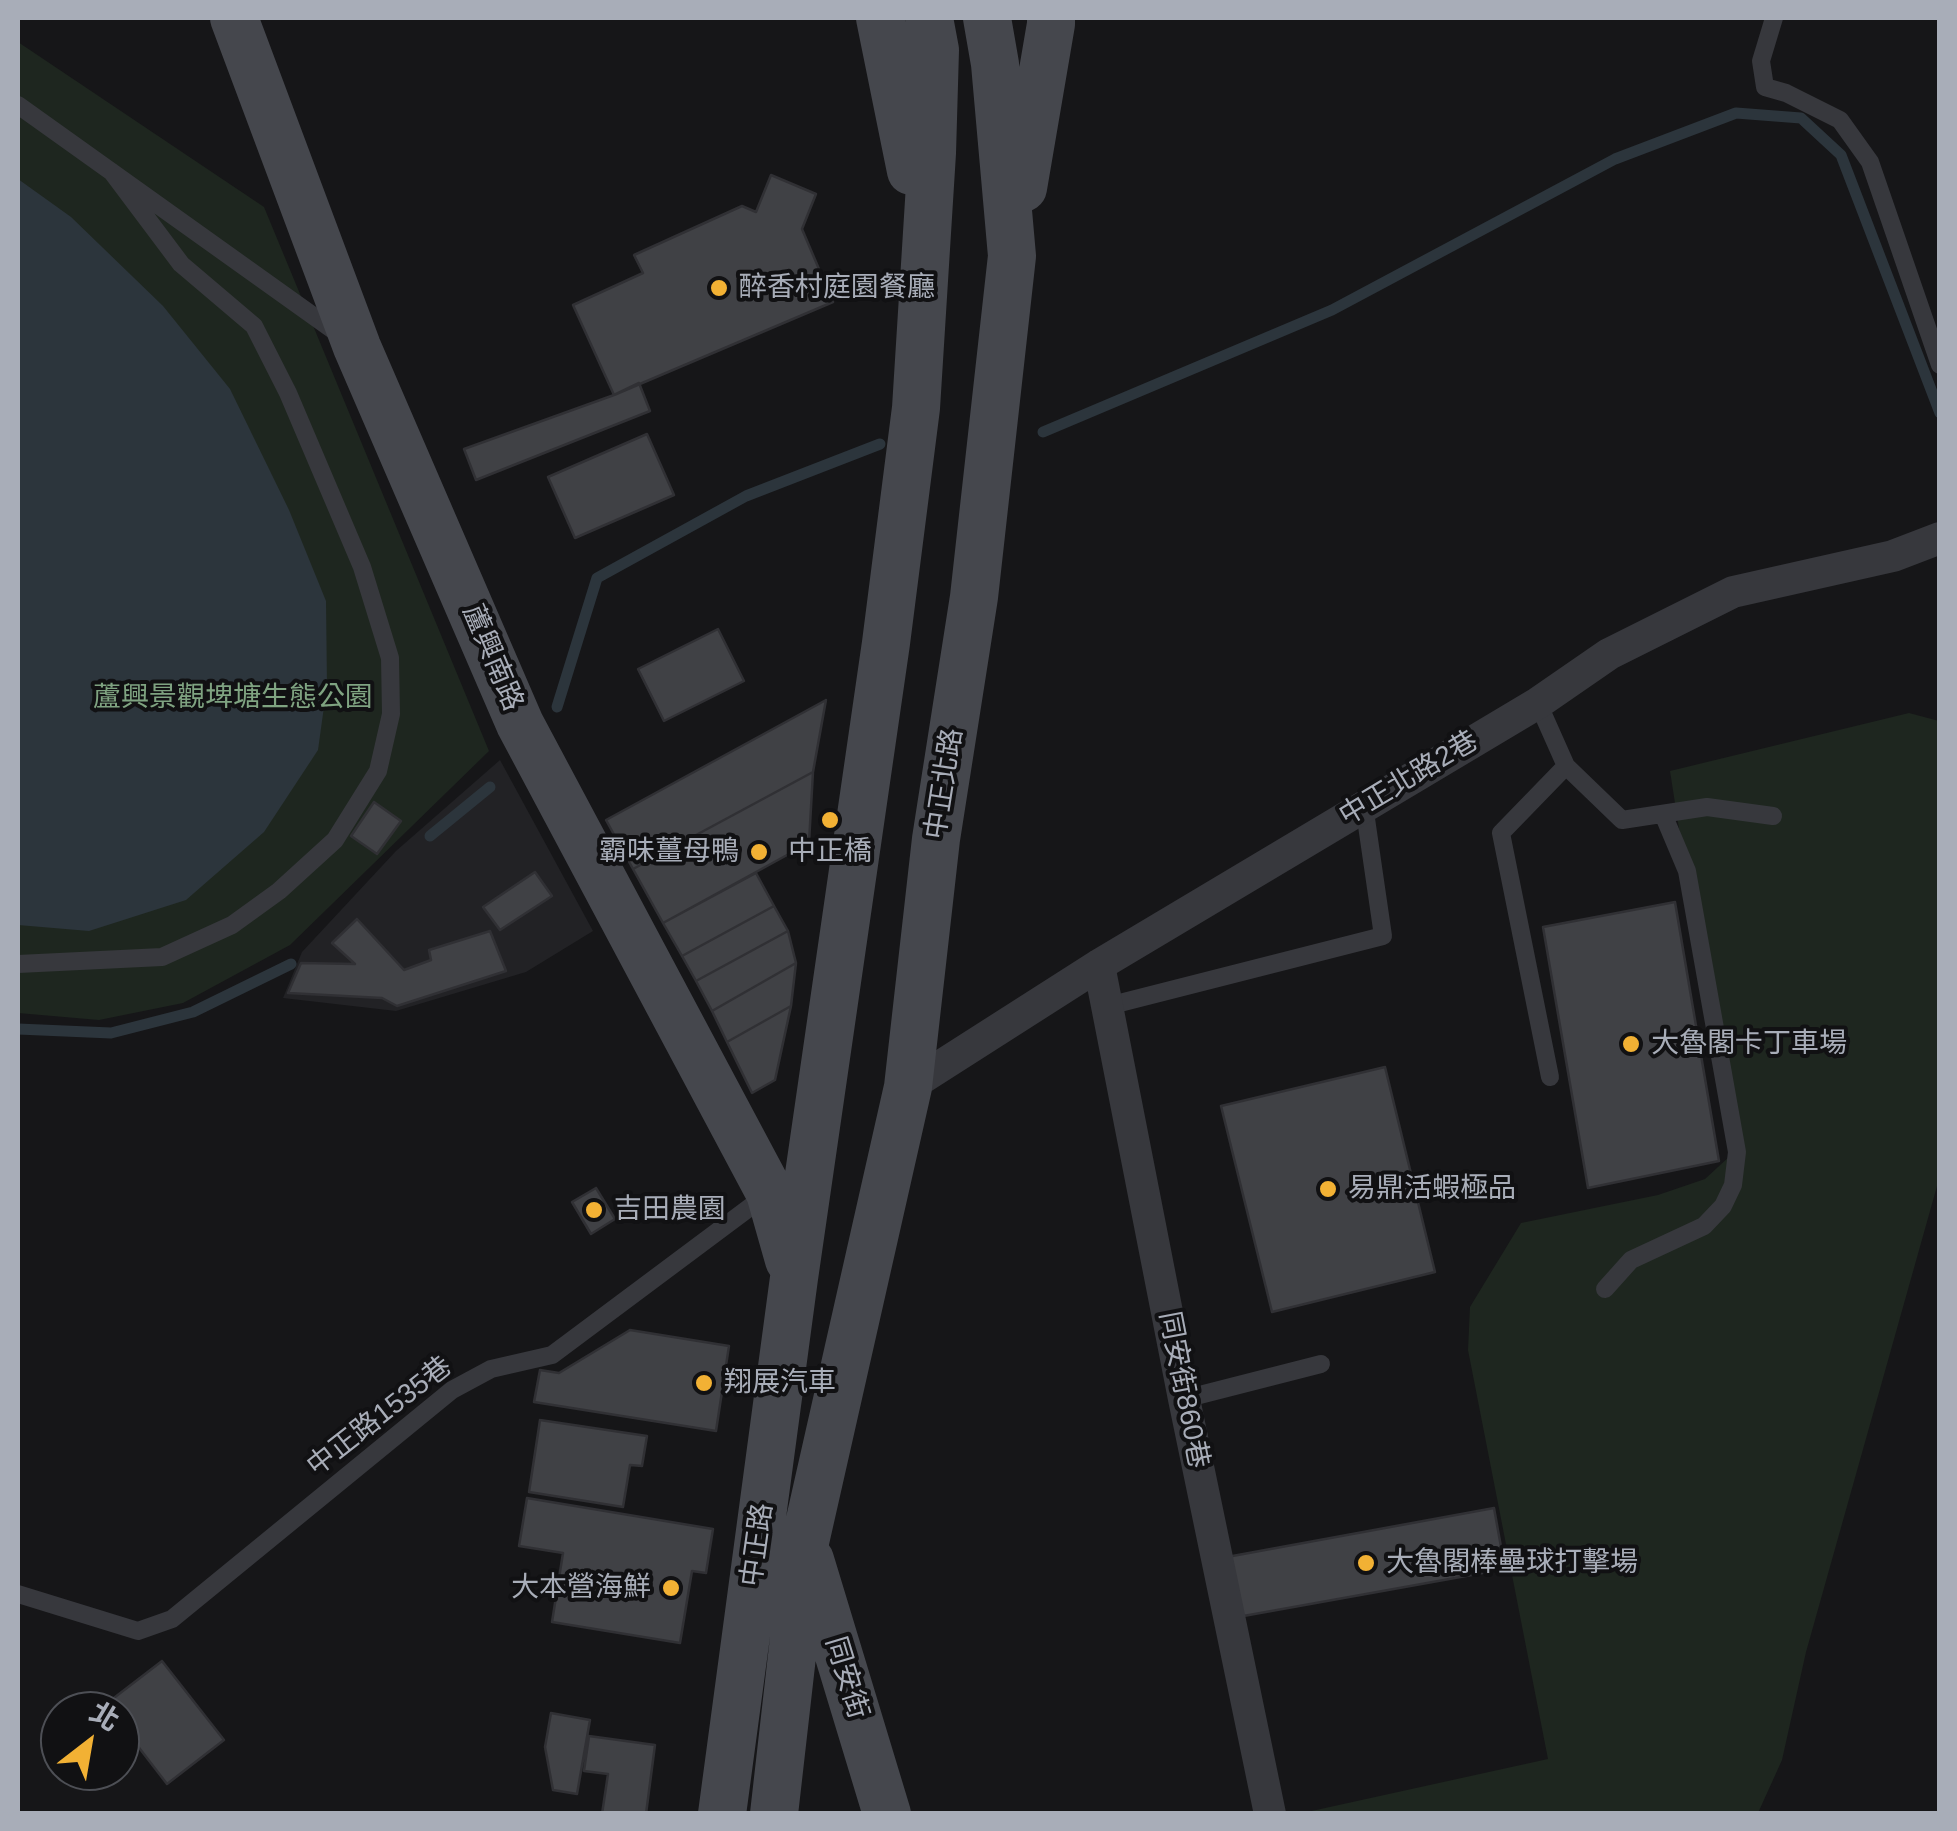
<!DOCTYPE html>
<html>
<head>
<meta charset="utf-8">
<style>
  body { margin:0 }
  #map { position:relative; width:1957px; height:1831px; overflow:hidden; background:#161618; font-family:Arial,"Noto Sans TC",sans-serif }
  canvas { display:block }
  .frame { position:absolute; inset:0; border:20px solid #a8adb8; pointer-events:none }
  .north { position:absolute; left:40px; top:1691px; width:100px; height:100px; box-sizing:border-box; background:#111113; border:2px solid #4d4f55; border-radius:50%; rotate:31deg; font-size:28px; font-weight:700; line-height:40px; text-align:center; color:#a8adb8 }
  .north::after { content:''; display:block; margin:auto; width:35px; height:45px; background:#f2b134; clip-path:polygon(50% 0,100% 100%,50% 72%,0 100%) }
</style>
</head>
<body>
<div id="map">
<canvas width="1957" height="1831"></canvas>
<div class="frame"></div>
<div class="north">北</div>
</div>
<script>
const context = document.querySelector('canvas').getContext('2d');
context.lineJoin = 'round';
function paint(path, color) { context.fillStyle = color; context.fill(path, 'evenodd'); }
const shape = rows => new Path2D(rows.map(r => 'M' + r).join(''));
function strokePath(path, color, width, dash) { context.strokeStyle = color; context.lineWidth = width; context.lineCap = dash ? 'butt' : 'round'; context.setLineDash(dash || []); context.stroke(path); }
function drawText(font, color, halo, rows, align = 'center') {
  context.font = font + ' Arial,"Noto Sans TC",sans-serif'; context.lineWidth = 8; context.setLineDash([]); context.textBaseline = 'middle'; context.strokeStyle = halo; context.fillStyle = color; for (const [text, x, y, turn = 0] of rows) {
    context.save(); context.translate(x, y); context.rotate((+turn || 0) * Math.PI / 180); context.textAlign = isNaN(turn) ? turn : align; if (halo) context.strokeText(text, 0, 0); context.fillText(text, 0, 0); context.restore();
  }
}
paint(shape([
  [500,760,593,931,526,972,396,1011,283,998,302,952,396,851]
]), '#222225');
paint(shape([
  [18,42,264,207,489,751,290,945,183,1003,99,1020,18,1013],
  [1909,713,1939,721,1939,1179,1806,1652,1782,1760,1758,1813,1298,1814,1548,1759,1468,1350,1470,1307,1521,1223,1658,1195,1705,1179,1730,1156,1670,771]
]), '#1e261f');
paint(shape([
  [18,179,71,217,163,306,230,389,289,510,326,601,327,685,318,750,264,832,186,900,89,931,18,925]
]), '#2c353c');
strokePath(shape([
  [1043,432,1332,310,1615,159,1736,113,1801,118,1841,155,1940,413],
  [557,707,597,578,746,496,880,444],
  [430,836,490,787],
  [18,1029,111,1033,193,1012,291,964]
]), '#2c353c', 11);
const building = shape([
  [771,175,816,194,802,229,833,302,614,395,573,305,643,273,634,255,742,206,756,212,771,175],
  [639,383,650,411,476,480,464,449,614,395,639,383],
  [647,434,674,495,575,538,548,477,647,434],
  [718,629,744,681,664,721,638,669,718,629],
  [826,700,813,772,633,869,606,820,826,700],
  [813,772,809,843,663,923,633,869,813,772],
  [374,802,401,821,377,854,351,836,374,802],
  [535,872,552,896,500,930,483,907,535,872],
  [756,873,774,906,682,956,663,923,756,873],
  [1675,902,1719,1161,1588,1188,1543,927,1675,902],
  [774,906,788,931,696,981,682,956,774,906],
  [357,919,404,970,431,960,429,950,490,931,506,971,397,1006,382,998,288,993,301,963,355,964,332,943,357,919],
  [788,931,796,963,712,1011,696,981,788,931],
  [796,963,791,1006,727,1042,712,1011,796,963],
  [791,1006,775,1080,752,1093,727,1042,791,1006],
  [1385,1067,1435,1272,1272,1312,1221,1106,1385,1067],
  [596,1188,615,1219,591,1234,572,1202,596,1188],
  [630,1330,729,1346,716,1431,534,1402,540,1370,559,1373,630,1330],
  [540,1420,647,1436,642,1466,630,1465,623,1507,529,1492,540,1420],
  [527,1498,713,1529,706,1573,692,1571,680,1643,552,1622,563,1553,519,1546,527,1498],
  [1494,1508,1505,1569,1238,1617,1227,1557,1494,1508],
  [162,1661,224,1740,167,1784,120,1723,120,1711,111,1711,106,1704,162,1661],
  [551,1713,590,1720,577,1794,553,1790,545,1747,551,1713],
  [589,1736,655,1745,646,1814,602,1814,608,1774,584,1771,589,1736]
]);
paint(building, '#404145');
strokePath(building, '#303034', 2.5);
strokePath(shape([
  [1774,18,1761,61,1765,87,1786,93,1840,120,1870,162,1940,365],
  [18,105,340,335],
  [1538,703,1566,766,1622,820,1707,807,1773,816],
  [18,964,162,957,232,925,279,891,335,840,378,771,391,714,390,658,362,567,288,393,254,326,181,264,112,172],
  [1108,1006,1383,936,1364,805],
  [1550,1077,1501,833,1566,766],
  [1605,1289,1631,1260,1704,1226,1723,1206,1733,1185,1737,1152,1687,871,1663,814],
  [1184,1399,1321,1364],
  [18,1594,138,1631,172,1619,452,1390,491,1369,552,1355,765,1196]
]), '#37383d', 18);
strokePath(shape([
  [1099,965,1184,1399,1270,1814],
  [908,1087,1099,965,1538,703,1609,654,1733,592,1893,556,1940,538]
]), '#37383d', 32);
strokePath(shape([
  [234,18,357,347,520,724,770,1193,789,1260],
  [880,18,911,171],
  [1023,188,1051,24,1051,18],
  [810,1560,887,1814],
  [722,1814,794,1278,886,643,916,408,932,153,935,50,929,18],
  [774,1814,805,1542,908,1087,936,839,974,597,1012,256,995,64,987,18]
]), '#45474d', 48);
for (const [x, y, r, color] of [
  [719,288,10,"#f2b134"],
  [830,820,10,"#f2b134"],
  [759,852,10,"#f2b134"],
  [1631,1044,10,"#f2b134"],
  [1328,1189,10,"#f2b134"],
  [594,1210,10,"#f2b134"],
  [704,1383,10,"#f2b134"],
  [1366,1563,10,"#f2b134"],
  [671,1588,10,"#f2b134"]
]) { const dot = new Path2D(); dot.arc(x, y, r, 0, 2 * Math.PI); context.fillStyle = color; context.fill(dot); strokePath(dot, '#111113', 4); }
drawText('28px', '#a8adb8', '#111113', [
  ["醉香村庭園餐廳",739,288],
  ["霸味薑母鴨",739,852,"right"],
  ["中正橋",830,852,"center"],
  ["大魯閣卡丁車場",1651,1044],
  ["易鼎活蝦極品",1348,1189],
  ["吉田農園",614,1210],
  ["翔展汽車",724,1383],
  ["大魯閣棒壘球打擊場",1386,1563],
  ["大本營海鮮",651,1588,"right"]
], 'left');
drawText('28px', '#a8adb8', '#111113', [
  ["蘆興南路",492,658,67],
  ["中正北路2巷",1409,779,-31],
  ["中正北路",945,784,-81],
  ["同安街860巷",1183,1390,79],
  ["中正路1535巷",380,1417,-38],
  ["中正路",758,1545,-82],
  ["同安街",846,1678,73]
]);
drawText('28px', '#7fa381', '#111113', [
  ["蘆興景觀埤塘生態公園",233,698]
]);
</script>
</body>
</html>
